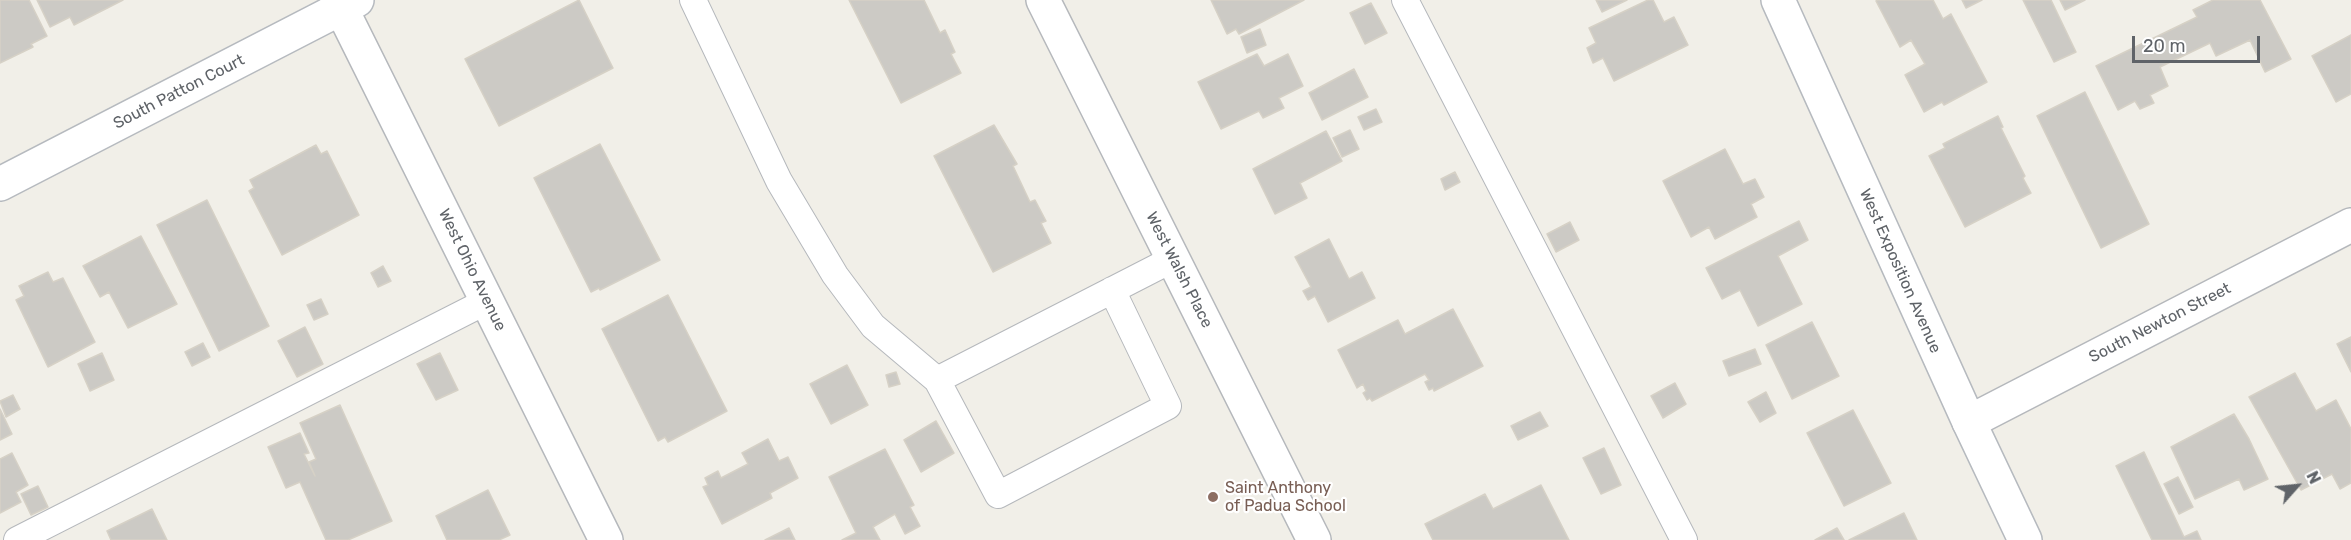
<!DOCTYPE html>
<html>
<head>
<meta charset="utf-8">
<style>
  body { margin:0 }
  #map { position:relative; width:2351px; height:540px; overflow:hidden; background:#f1efe8; font-family:Rubik,sans-serif }
  canvas { display:block }
  .north { position:absolute; left:2267px; top:456px; width:60px; height:60px; -webkit-text-stroke:4px #fff; paint-order:stroke; rotate:63deg; font-size:16px; font-weight:700; line-height:24px; text-align:center; color:#5f6368 }
  .north::after { content:''; display:block; margin:auto; width:21px; height:27px; background:#5f6368; clip-path:polygon(50% 0,100% 100%,50% 72%,0 100%) }
  .scale { position:absolute; left:2132px; top:36px; width:128px; height:27px; box-sizing:border-box; border:3px solid #5f6368; border-top:0; padding-left:8px; font-size:18px; line-height:21px; white-space:nowrap; color:#5f6368; -webkit-text-stroke:4px #fff; paint-order:stroke }
</style>
</head>
<body>
<div id="map">
<canvas width="2351" height="540"></canvas>
<div class="north">N</div>
<div class="scale">20 m</div>
</div>
<script>
const context = document.querySelector('canvas').getContext('2d');
context.lineJoin = 'round';
function paint(path, color) { context.fillStyle = color; context.fill(path, 'evenodd'); }
const shape = rows => new Path2D(rows.map(r => 'M' + r).join(''));
function strokePath(path, color, width, dash) { context.strokeStyle = color; context.lineWidth = width; context.lineCap = dash ? 'butt' : 'round'; context.setLineDash(dash || []); context.stroke(path); }
function drawText(font, color, halo, rows, align = 'center') {
  context.font = font + ' Rubik,sans-serif'; context.lineWidth = 4.5; context.setLineDash([]); context.textBaseline = 'middle'; context.strokeStyle = halo; context.fillStyle = color; for (const [text, x, y, turn = 0] of rows) {
    context.save(); context.translate(x, y); context.rotate((+turn || 0) * Math.PI / 180); context.textAlign = isNaN(turn) ? turn : align; if (halo) context.strokeText(text, 0, 0); context.fillText(text, 0, 0); context.restore();
  }
}
const building = shape([
  [0,0,29,0,47,36,31,44,33,47,0,63,0,0],
  [37,0,123,0,74,25,70,17,50,27,37,0],
  [579,0,613,68,499,126,465,59,579,0],
  [849,0,924,0,940,33,945,30,955,52,951,54,961,73,901,103,849,0],
  [1211,0,1304,0,1239,34,1236,29,1227,34,1211,0],
  [1596,0,1627,0,1602,12,1596,0],
  [1648,0,1653,0,1664,22,1674,17,1688,45,1614,81,1603,58,1593,63,1587,48,1596,43,1589,28,1648,0],
  [1878,0,1933,0,1943,19,1951,14,1987,82,1944,105,1942,102,1924,112,1905,75,1925,64,1911,40,1900,47,1876,1,1878,0],
  [1962,0,1982,0,1966,8,1962,0],
  [2023,0,2051,0,2076,52,2054,62,2023,0],
  [2060,0,2085,0,2065,10,2060,0],
  [2213,0,2260,0,2291,59,2265,72,2250,40,2216,56,2210,43,2160,67,2168,86,2150,95,2154,103,2140,109,2135,101,2118,110,2096,66,2197,17,2193,10,2213,0],
  [1371,3,1387,33,1365,44,1350,13,1371,3],
  [1260,29,1266,45,1247,53,1241,37,1260,29],
  [2351,35,2351,94,2336,102,2312,56,2351,35],
  [1257,54,1264,66,1288,54,1303,86,1279,98,1284,108,1263,118,1259,111,1221,129,1198,82,1257,54],
  [1354,69,1368,97,1322,120,1309,93,1354,69],
  [2085,92,2149,224,2101,248,2037,116,2085,92],
  [1376,109,1382,122,1364,130,1358,117,1376,109],
  [1998,116,2003,127,2001,128,2025,176,2023,178,2031,193,1965,227,1929,156,1945,148,1943,144,1998,116],
  [994,125,1017,164,1013,166,1030,202,1035,200,1046,221,1041,223,1051,243,993,272,934,156,994,125],
  [1350,130,1359,149,1342,157,1333,138,1350,130],
  [1326,131,1342,161,1300,183,1307,198,1275,214,1253,169,1326,131],
  [600,144,660,260,600,290,599,288,591,292,534,178,600,144],
  [316,145,321,154,327,151,359,215,282,255,249,191,254,188,250,180,316,145],
  [1725,149,1743,184,1755,179,1764,197,1751,204,1757,217,1715,239,1709,227,1691,237,1663,181,1725,149],
  [1455,172,1460,182,1445,190,1441,179,1455,172],
  [207,200,269,326,219,351,157,225,207,200],
  [1799,221,1808,240,1778,256,1802,304,1758,326,1740,290,1722,299,1706,268,1799,221],
  [1570,222,1579,240,1556,252,1547,234,1570,222],
  [141,236,177,304,128,328,109,292,100,297,83,266,141,236],
  [1329,239,1349,279,1362,272,1375,298,1328,322,1315,296,1308,300,1303,291,1311,287,1295,257,1329,239],
  [383,266,391,281,378,287,371,273,383,266],
  [48,272,53,282,63,278,95,342,48,367,16,300,24,296,19,286,48,272],
  [668,295,727,411,668,442,665,437,658,441,602,329,668,295],
  [321,299,328,314,314,320,307,305,321,299],
  [1453,309,1483,366,1434,391,1433,388,1429,390,1425,382,1429,380,1425,374,1372,401,1370,398,1367,400,1363,393,1366,391,1363,384,1357,388,1338,350,1398,320,1405,334,1453,309],
  [1812,322,1839,376,1792,399,1766,345,1812,322],
  [305,327,323,364,297,377,278,341,305,327],
  [2351,337,2351,372,2337,344,2351,337],
  [203,343,210,357,192,366,185,352,203,343],
  [1755,349,1761,364,1729,376,1723,361,1755,349],
  [102,353,114,380,90,391,78,364,102,353],
  [440,353,458,390,436,400,417,364,440,353],
  [847,365,868,405,831,424,810,384,847,365],
  [896,372,900,384,889,387,886,375,896,372],
  [2295,373,2316,411,2336,400,2351,429,2351,483,2340,489,2332,474,2301,490,2249,397,2295,373],
  [1675,383,1686,404,1663,418,1651,396,1675,383],
  [1766,392,1776,413,1760,422,1748,402,1766,392],
  [13,395,20,409,6,417,0,401,13,395],
  [340,405,392,521,348,540,326,540,300,482,286,488,268,447,300,433,309,453,304,454,315,476,309,462,316,459,300,423,340,405],
  [0,409,12,434,0,440,0,409],
  [1853,410,1891,483,1844,506,1807,433,1853,410],
  [1540,412,1548,426,1518,440,1511,426,1540,412],
  [2234,414,2249,439,2268,479,2244,490,2239,479,2195,499,2171,447,2234,414],
  [936,421,954,453,921,472,904,440,936,421],
  [768,439,779,461,788,457,798,478,770,493,772,498,722,524,703,487,708,485,705,478,718,471,721,478,748,464,742,453,768,439],
  [1604,448,1621,485,1601,494,1583,458,1604,448],
  [885,449,914,505,910,507,920,526,905,534,895,514,873,527,880,540,842,540,856,533,829,477,885,449],
  [2144,452,2184,537,2197,531,2201,540,2152,540,2116,466,2144,452],
  [12,453,28,485,16,492,21,502,0,513,0,459,12,453],
  [2178,477,2193,507,2179,514,2164,484,2178,477],
  [1541,485,1569,540,1433,540,1425,524,1485,494,1493,509,1541,485],
  [38,486,48,507,31,515,21,494,38,486],
  [488,490,510,535,499,540,447,540,436,516,488,490],
  [152,509,167,540,111,540,107,531,152,509],
  [1904,513,1917,540,1849,540,1904,513],
  [789,528,795,540,765,540,789,528],
  [1837,528,1844,540,1815,540,1837,528]
]);
paint(building, '#cccac5');
strokePath(building, '#d6d1c6', 1.5);
const lane = shape([
  [693,0,779,181,835,275,873,326,937,380],
  [1405,0,1684,540],
  [1112,290,1168,406,998,495,937,380,1173,259],
  [17,540,487,301]
]);
const street = shape([
  [337,0,606,540],
  [1043,0,1314,540],
  [1969,422,2351,225]
]);
const secondary = shape([
  [1778,0,1969,422,2025,540],
  [0,184,357,0]
]);
strokePath(lane, '#b5b8bc', 28);
strokePath(street, '#b5b8bc', 36);
strokePath(secondary, '#b6babf', 36);
strokePath(lane, '#fff', 26);
strokePath(street, '#fff', 33);
strokePath(secondary, '#fff', 33);
for (const [x, y, r, color] of [
  [1213,497,6,"#8d6e63"]
]) { const dot = new Path2D(); dot.arc(x, y, r, 0, 2 * Math.PI); context.fillStyle = color; context.fill(dot); strokePath(dot, '#fff', 2); }
drawText('16px', '#5f6368', '#fff', [
  ["South Patton Court",179,92,-27],
  ["West Ohio Avenue",472,270,64],
  ["West Walsh Place",1179,270,63],
  ["West Exposition Avenue",1900,271,66],
  ["South Newton Street",2160,323,-27]
]);
drawText('16px', '#785e54', '#fff', [
  ["Saint Anthony",1225,488],
  ["of Padua School",1225,506]
], 'left');
</script>
</body>
</html>
